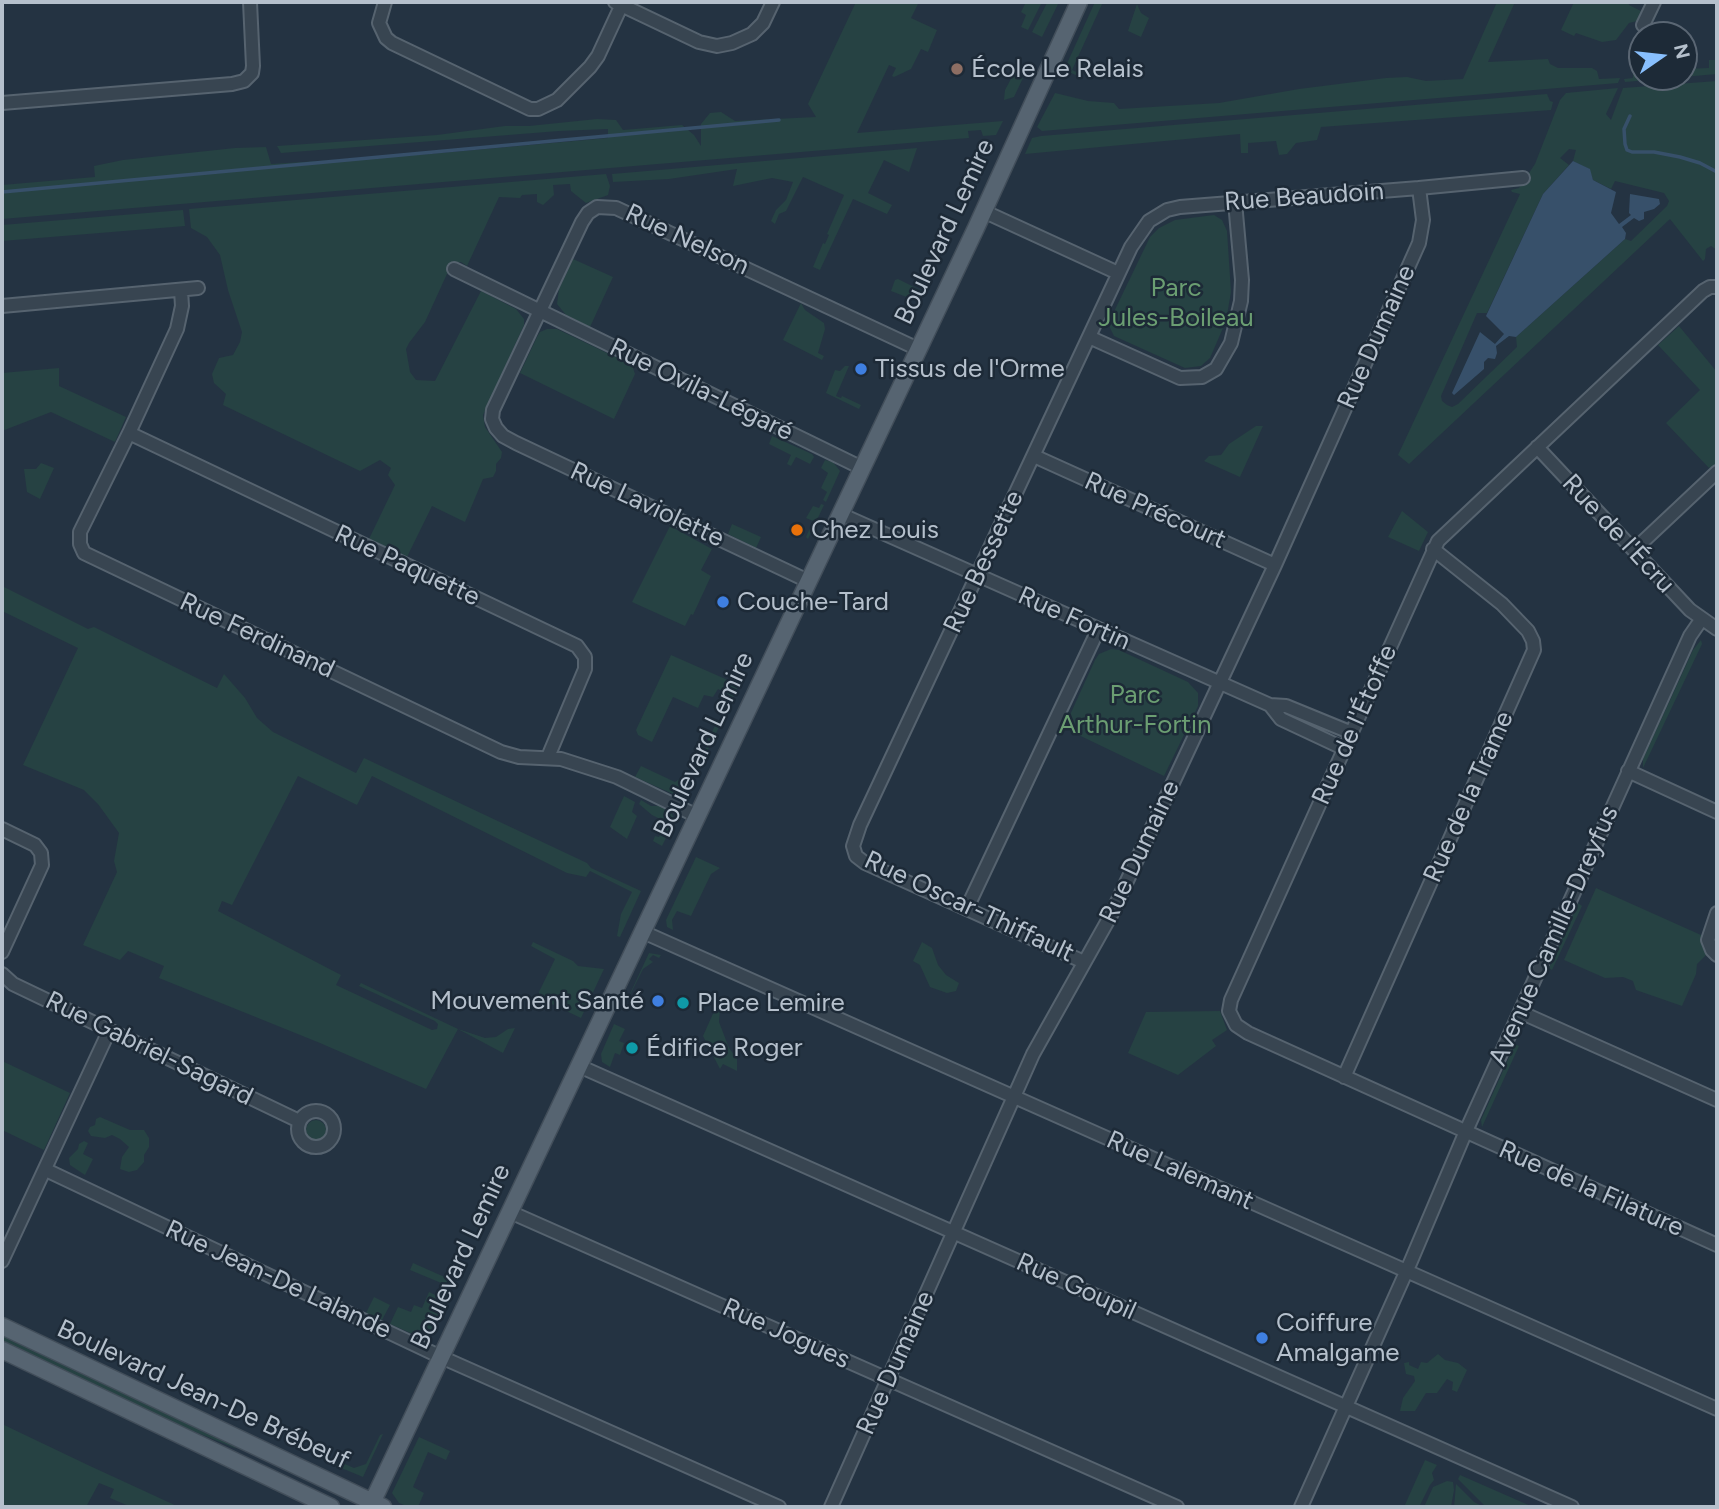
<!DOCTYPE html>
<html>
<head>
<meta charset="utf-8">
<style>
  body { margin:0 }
  #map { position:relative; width:1719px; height:1509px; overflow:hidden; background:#243342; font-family:Figtree,sans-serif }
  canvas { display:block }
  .frame { position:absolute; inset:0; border:4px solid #b5c0cc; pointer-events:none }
  .north { position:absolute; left:1628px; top:21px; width:70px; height:70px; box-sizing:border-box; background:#1d2a37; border:2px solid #5a6673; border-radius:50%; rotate:76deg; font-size:19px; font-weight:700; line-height:28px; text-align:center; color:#b5c0cc }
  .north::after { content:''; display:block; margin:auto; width:24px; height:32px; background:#88bffd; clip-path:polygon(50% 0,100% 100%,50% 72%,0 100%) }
</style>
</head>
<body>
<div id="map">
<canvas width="1719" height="1509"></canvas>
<div class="frame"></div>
<div class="north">N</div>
</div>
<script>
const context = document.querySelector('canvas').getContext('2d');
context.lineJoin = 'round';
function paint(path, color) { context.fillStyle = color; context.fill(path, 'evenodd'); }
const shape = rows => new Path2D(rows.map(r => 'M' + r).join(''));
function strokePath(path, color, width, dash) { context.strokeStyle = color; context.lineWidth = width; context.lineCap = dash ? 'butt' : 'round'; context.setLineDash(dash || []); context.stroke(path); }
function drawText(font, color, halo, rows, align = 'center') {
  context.font = font + ' Figtree,sans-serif'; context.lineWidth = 5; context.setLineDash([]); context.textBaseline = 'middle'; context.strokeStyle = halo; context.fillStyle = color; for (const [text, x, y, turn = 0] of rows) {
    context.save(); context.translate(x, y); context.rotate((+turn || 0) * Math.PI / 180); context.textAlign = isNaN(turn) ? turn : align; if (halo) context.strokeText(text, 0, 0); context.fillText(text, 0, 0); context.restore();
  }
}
paint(shape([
  [856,2,919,2,911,18,937,30,928,52,921,49,911,69,894,77,892,76,896,68,889,65,857,133,1003,121,996,135,983,136,981,130,968,131,969,138,956,139,2,219,2,185,95,177,94,166,123,160,235,148,266,147,271,164,429,154,608,138,608,129,559,131,281,153,277,146,437,135,505,126,529,126,597,119,616,120,623,130,682,125,694,135,701,146,701,124,710,113,721,112,735,121,816,117,808,104],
  [1026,2,1042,2,1028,30,1021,27,1026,15,1021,12],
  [1045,2,1059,2,1042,37,1032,32,1047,3],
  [1095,2,1103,2,1072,70,1079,73,1078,76,1064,70],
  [1497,2,1515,2,1488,62,1548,59,1550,64,1558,68,1592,68,1597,71,1599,79,1620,78,1618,83,1042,131,1037,127,1055,93,1088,101,1114,103,1119,109,1219,103,1299,89,1386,78,1407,77,1426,81,1463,79],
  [1574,2,1628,2,1629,5,1641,11,1637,21,1629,23,1616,40,1602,42,1576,33,1574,36,1561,30],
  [1137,4,1141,13,1149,18,1141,37,1128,31],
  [1709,60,1717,60,1717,74,1625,82,1624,79,1633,78,1633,70,1642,69,1642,77,1684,77,1684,69,1709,68],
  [1013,75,1023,78,1014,97,1004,100,1005,90],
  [1717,81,1717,250,1711,246,1706,249,1705,259,1703,261,1670,219,1409,464,1398,455,1520,194,1512,192,1511,190,1519,188,1535,164,1560,100,1566,93,1618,88,1606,114,1611,120,1623,88],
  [1569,149,1576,150,1573,161,1589,169,1593,180,1611,189,1615,181,1664,193,1669,201,1667,206,1631,241,1625,239,1516,337,1517,347,1458,404,1452,407,1447,405,1442,401,1441,396,1477,313,1487,313,1543,194,1569,165,1560,158],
  [1547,94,1550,101,1553,102,1551,110,1321,127,1317,140,1296,143,1287,154,1279,155,1276,141,1248,143,1248,153,1241,153,1240,134,1025,154,1032,138,1041,136],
  [917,148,909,172,884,160,868,193,892,205,887,214,853,199,820,270,813,267,823,243,825,244,829,235,827,234,844,195,803,177,786,211,779,214,775,224,771,221,776,210,786,200,793,182,772,178,733,186,737,169,669,179,613,182,612,174],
  [606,174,610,186,608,195,586,203,571,191,570,184,553,185,554,195,543,205,537,202,537,194,522,195,520,198,499,197,467,266,461,262,452,263,425,322,409,343,406,349,410,372,416,380,435,381,481,291,516,309,524,319,524,325,483,415,485,427,502,452,501,458,496,464,496,471,493,477,483,479,465,522,432,506,407,557,369,539,395,485,388,475,391,468,380,460,360,471,223,405,226,394,214,383,212,374,219,358,233,355,240,342,242,332,228,290,220,255,207,237,191,228,189,209],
  [183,210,185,226,2,241,2,225],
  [1214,215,1222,220,1227,231,1231,292,1226,321,1210,358,1201,366,1185,368,1114,336,1110,328,1110,320,1150,237,1159,228,1175,220],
  [573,259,613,277,590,327,566,315,557,304,559,289],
  [898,279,924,292,911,320,909,319,917,301,891,291,895,280],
  [801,303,805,310,824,323,825,329,818,353,824,356,822,360,783,340],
  [1679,326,1717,372,1717,464,1709,468,1666,423,1700,390,1658,345],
  [547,329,557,329,632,365,635,374,614,419,520,373,537,337,540,332],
  [845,366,849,366,836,396,841,398,842,396,861,405,859,409,826,393,835,370,840,371],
  [59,368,59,386,126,417,115,442,51,412,2,431,2,373],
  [1256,426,1263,426,1240,477,1204,461,1209,456,1221,455,1229,444],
  [772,436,812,454,814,457,810,464,796,457,791,466,787,464,791,455,769,444],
  [825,460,833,462,840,471,826,502,823,500,827,492,821,488,828,473,821,468],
  [41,463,54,468,40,499,27,492,24,469,36,469],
  [821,504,824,505,808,539,806,537,813,521,806,518,813,506,819,508],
  [1402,511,1428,532,1419,551,1388,537],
  [732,524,761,537,756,548,728,534],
  [670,526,712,549,701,570,711,576,693,615,691,614,685,626,632,602],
  [2,586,88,629,94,627,217,688,224,674,245,698,257,718,273,732,356,773,364,758,587,863,591,868,641,891,620,937,617,936,621,914,632,892,590,871,586,877,567,873,372,776,357,805,298,776,232,905,222,901,218,911,341,975,336,985,432,1030,437,1029,438,1024,435,1021,359,986,361,983,458,1029,485,1038,496,1037,508,1029,515,1028,503,1053,458,1029,426,1089,320,1043,159,978,164,966,128,951,120,960,83,945,117,872,114,861,119,833,98,804,84,790,23,765,78,648,2,611],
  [1701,640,1702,644,1643,768,1643,759,1693,650],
  [1111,649,1119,650,1188,682,1198,693,1198,706,1164,776,1064,728,1095,660,1099,654],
  [671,655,739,685,727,710,723,707,729,695,718,689,713,697,704,695,698,708,673,697,652,742,638,735,636,730],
  [716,724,720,725,686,795,673,794,635,777,641,766,675,782,693,770,702,758,700,757,703,749,705,749,708,744,706,743],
  [624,796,635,802,632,812,637,816,627,839,610,827],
  [641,800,651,806,661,806,672,814,675,820,662,846,653,841,655,836,659,837,666,822,652,815,639,804],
  [696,857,720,868,711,874,691,916,677,911,672,920,673,930,667,927,666,920],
  [1596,888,1701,935,1701,943,1706,955,1697,964,1696,974,1682,1006,1636,990,1633,981,1623,977,1605,978,1564,960],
  [1578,903,1582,906,1552,970,1549,968],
  [533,942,573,961,578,966,604,969,581,1018,539,998,539,992,555,959,531,946],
  [922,942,932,948,938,965,946,975,959,983,956,991,947,993,930,987,920,965,913,961],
  [649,953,661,955,659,958,653,955,649,959,653,962,643,969,622,1011],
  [716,1007,720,1009,719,1022,729,1048,737,1059,737,1071,723,1064,720,1069,703,1036],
  [1220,1011,1227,1030,1212,1040,1216,1046,1178,1075,1128,1053,1146,1012],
  [614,1024,625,1029,619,1041,624,1043,620,1055,615,1053,610,1067,602,1062,601,1054],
  [1515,1044,1519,1046,1482,1127,1481,1120],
  [2,1061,70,1093,44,1150,2,1130],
  [100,1117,130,1130,144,1130,149,1138,149,1147,144,1155,144,1162,137,1170,129,1172,120,1169,122,1157,129,1147,120,1139,112,1135,105,1138,91,1136,88,1131,90,1127,95,1125,96,1119],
  '306 1130a10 10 0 1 1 20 0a10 10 0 1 1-20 0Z',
  [84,1141,88,1143,83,1154,93,1159,85,1175,70,1165,69,1158,78,1149,79,1144],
  [413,1263,449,1279,446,1285,410,1270],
  [429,1292,448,1301,431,1336,415,1335,390,1324,398,1307,411,1312,414,1305,422,1308],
  [374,1297,390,1305,382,1320,366,1313],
  [2,1335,237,1446,235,1448,168,1421,2,1343],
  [1438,1354,1445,1360,1458,1363,1467,1370,1457,1392,1452,1390,1453,1382,1447,1379,1437,1393,1426,1393,1415,1411,1400,1411,1403,1398,1415,1381,1414,1376,1406,1374,1404,1363,1409,1362,1409,1365,1418,1369,1421,1362,1427,1363],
  [2,1424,90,1466,179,1507,131,1507,110,1498,114,1489,99,1483,86,1507,2,1507],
  [383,1434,363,1477,327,1462,331,1458,354,1468,366,1464,380,1435],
  [419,1437,450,1451,446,1460,428,1452,413,1487,424,1493,418,1507,409,1507,399,1503,392,1493],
  [1425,1460,1437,1465,1432,1473,1434,1480,1430,1485,1419,1507,1404,1507],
  [1460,1475,1533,1507,1484,1505,1458,1479],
  [1447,1481,1453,1482,1454,1490,1451,1507,1424,1507,1433,1487],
  [1456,1484,1474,1502,1484,1507,1454,1507]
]), '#264243');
paint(shape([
  [1573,161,1590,169,1593,180,1616,192,1611,213,1619,224,1631,215,1629,213,1630,194,1659,199,1660,204,1654,209,1644,212,1644,219,1639,221,1634,218,1622,227,1626,233,1625,239,1516,337,1509,336,1496,346,1497,353,1495,359,1488,358,1484,362,1484,369,1454,395,1452,393,1480,332,1495,344,1504,334,1486,316,1543,194]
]), '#37506a');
strokePath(shape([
  [1630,116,1624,129,1625,144,1627,150,1632,152,1654,152,1680,157,1700,163,1717,172],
  [2,192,779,120]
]), '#37506a', 3.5);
const minor = shape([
  [385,2,379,23,386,38,392,43,530,109,538,109,557,100,590,67,598,56,623,2],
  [615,2,699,42,717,46,732,43,752,34,763,23,773,2],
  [1643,25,1654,2],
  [2,103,232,84,244,81,252,73,253,66,250,2],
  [983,211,1118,273],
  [454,269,862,468],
  [1717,287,1710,287,1703,291,1438,541,1231,1000,1229,1011,1236,1025,1248,1033,1717,1245],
  [181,290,182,306,177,329,129,433,80,532,80,544,84,553,501,752,519,757,561,759,617,777,697,816],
  [2,306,198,288],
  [1089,337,1180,378,1202,377,1216,369,1231,343,1241,301,1242,280,1235,202],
  [129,433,577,646,585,657,585,669,548,757],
  [1537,447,1690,610,1717,629],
  [1034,456,1275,565],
  [840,514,1270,705,1286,706,1352,733],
  [1634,550,1717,472],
  [808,581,516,443,503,436,496,428,492,419,493,410,582,222,588,213,597,207,616,208,918,349],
  [1270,705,1281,719,1345,749],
  [1628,771,1717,812],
  [2,829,35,845,41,853,42,865,2,952],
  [967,908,1098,630],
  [1717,913,1708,940,1712,950,1717,955],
  [643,932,1717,1409],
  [1084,962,865,863,856,856,853,846,860,825,1131,247,1149,221,1167,210,1180,207,1419,188,1523,178],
  [2,974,13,984,299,1121],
  [1520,1012,1717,1100],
  [579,1066,1572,1507],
  [1344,1077,1534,650,1533,641,1528,631,1502,604,1433,549],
  '298 1129a18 18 0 1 1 36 0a18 18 0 1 1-36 0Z',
  [46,1170,441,1357,779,1507],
  [510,1212,1177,1507],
  [2,1261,109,1031],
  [831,1507,1033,1054,1111,915,1275,565,1419,243,1423,220,1419,188],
  [1301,1507,1411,1261,1466,1131,1690,636,1701,620]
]);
const major = shape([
  [2,1326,383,1507],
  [2,1350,331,1507],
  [370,1507,976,228,1079,2]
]);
strokePath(minor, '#56636f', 16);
strokePath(major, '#424e5a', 19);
strokePath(minor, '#384551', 12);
strokePath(major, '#566471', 16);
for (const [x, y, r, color] of [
  [957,69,7,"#8d6e63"],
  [861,369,7,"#3f7fe0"],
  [797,530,7,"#e8710a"],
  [723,602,7,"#3f7fe0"],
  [658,1001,7,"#3f7fe0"],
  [683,1003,7,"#0f9aa8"],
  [632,1048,7,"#0f9aa8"],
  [1262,1338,7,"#3f7fe0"]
]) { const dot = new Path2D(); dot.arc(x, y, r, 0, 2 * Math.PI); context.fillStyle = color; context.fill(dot); strokePath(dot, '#1d2a37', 2.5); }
drawText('26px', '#b5c0cc', '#1d2a37', [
  ["École Le Relais",971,69],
  ["Tissus de l'Orme",875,369],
  ["Chez Louis",811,530],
  ["Couche-Tard",737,602],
  ["Mouvement Santé",644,1001,"right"],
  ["Place Lemire",697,1003],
  ["Édifice Roger",646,1048],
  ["Coiffure",1276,1323],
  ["Amalgame",1276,1353]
], 'left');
drawText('26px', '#b5c0cc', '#1d2a37', [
  ["Rue Beaudoin",1304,197,-4],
  ["Boulevard Lemire",945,232,-65],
  ["Rue Nelson",687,240,25],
  ["Rue Dumaine",1377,337,-66],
  ["Rue Ovila-Légaré",701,390,26],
  ["Rue Laviolette",647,505,25],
  ["Rue Précourt",1155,511,24],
  ["Rue de l'Écru",1618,534,47],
  ["Rue Bessette",984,562,-65],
  ["Rue Paquette",407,566,25],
  ["Rue Fortin",1074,619,24],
  ["Rue Ferdinand",257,636,25],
  ["Rue de l'Étoffe",1355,725,-66],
  ["Boulevard Lemire",704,745,-65],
  ["Rue de la Trame",1469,797,-66],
  ["Rue Dumaine",1140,852,-65],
  ["Rue Oscar-Thiffault",969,907,25],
  ["Avenue Camille-Dreyfus",1554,936,-66],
  ["Rue Gabriel-Sagard",149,1049,26],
  ["Rue Lalemant",1180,1171,24],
  ["Rue de la Filature",1591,1189,24],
  ["Boulevard Lemire",461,1257,-65],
  ["Rue Jean-De Lalande",278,1280,25],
  ["Rue Goupil",1076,1287,24],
  ["Rue Jogues",786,1334,24],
  ["Rue Dumaine",896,1363,-66],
  ["Boulevard Jean-De Brébeuf",203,1395,25]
]);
drawText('26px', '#6b9e72', '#1d2a37', [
  ["Parc",1176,288],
  ["Jules-Boileau",1176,318],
  ["Parc",1135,695],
  ["Arthur-Fortin",1135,725]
]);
</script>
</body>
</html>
